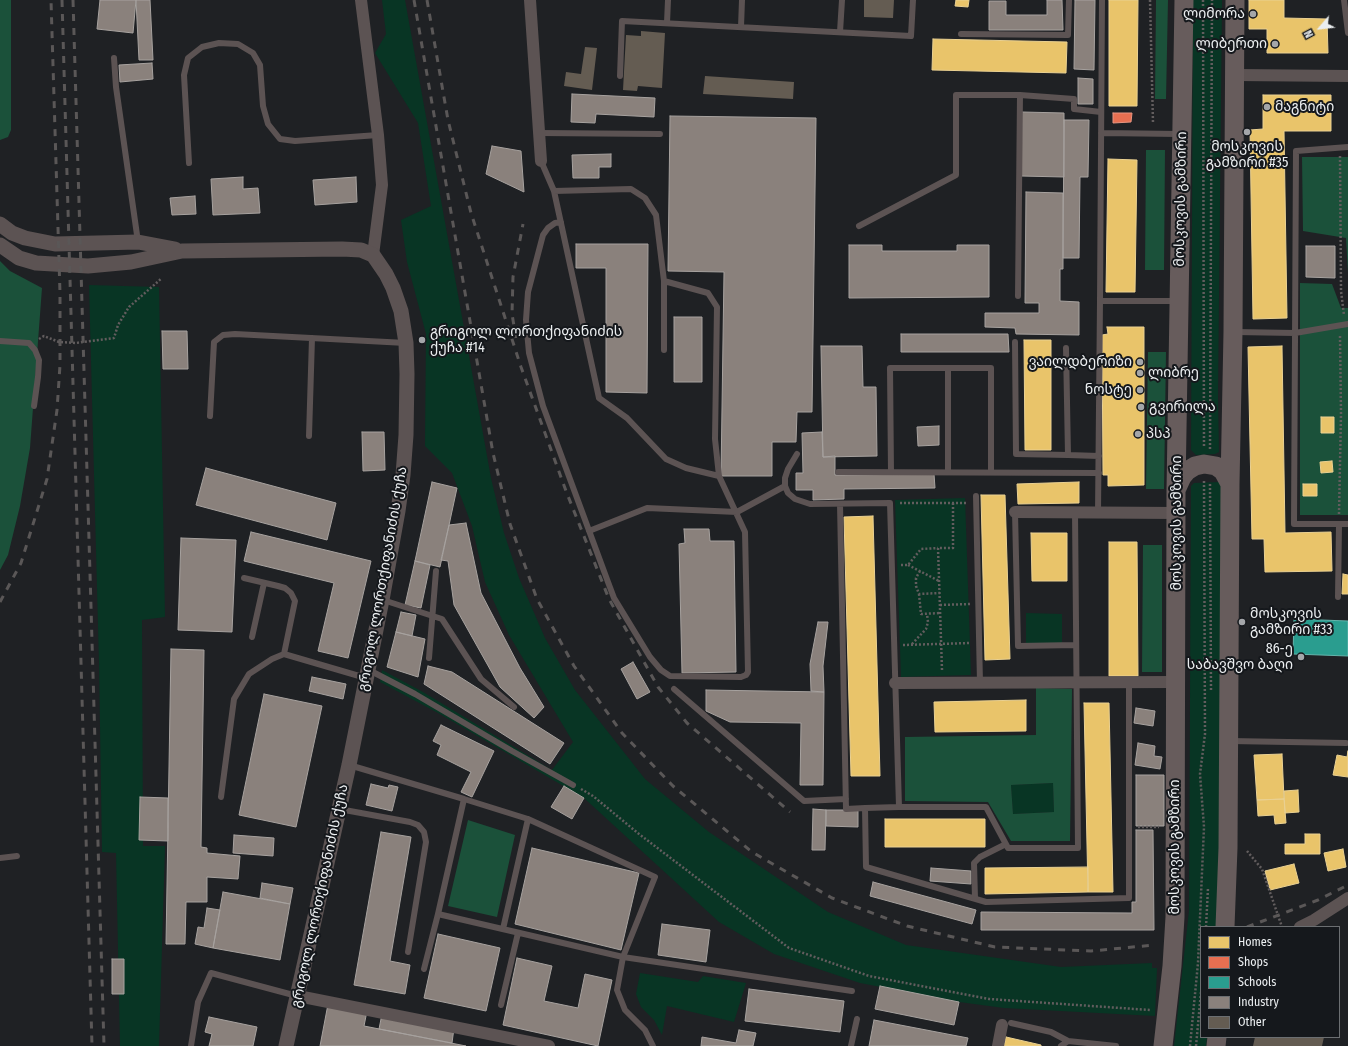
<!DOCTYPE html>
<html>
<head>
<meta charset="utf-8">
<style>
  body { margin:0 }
  #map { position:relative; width:1348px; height:1046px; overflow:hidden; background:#1f2124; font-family:"Fira Sans Condensed",sans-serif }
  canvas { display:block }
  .legend { position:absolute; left:1200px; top:926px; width:140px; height:112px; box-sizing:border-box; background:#15181c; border:1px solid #6b6e71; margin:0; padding:5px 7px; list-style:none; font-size:12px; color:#ebeef0 }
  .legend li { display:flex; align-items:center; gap:8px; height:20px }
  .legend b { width:20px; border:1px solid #6b6e71 }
  .north { position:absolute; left:1300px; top:8px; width:40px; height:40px; -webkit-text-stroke:3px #15181c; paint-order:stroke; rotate:242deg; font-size:11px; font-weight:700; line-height:16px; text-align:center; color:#ebeef0 }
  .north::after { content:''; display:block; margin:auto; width:14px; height:18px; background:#ebeef0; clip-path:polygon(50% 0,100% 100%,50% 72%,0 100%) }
</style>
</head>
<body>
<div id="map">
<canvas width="1348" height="1046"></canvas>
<ul class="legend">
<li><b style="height:11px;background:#e9c46a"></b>Homes</li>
<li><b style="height:11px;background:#e76f51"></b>Shops</li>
<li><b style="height:11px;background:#2a9d8f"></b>Schools</li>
<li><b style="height:11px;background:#8a817c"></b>Industry</li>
<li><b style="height:11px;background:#645c52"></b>Other</li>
</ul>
<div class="north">N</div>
</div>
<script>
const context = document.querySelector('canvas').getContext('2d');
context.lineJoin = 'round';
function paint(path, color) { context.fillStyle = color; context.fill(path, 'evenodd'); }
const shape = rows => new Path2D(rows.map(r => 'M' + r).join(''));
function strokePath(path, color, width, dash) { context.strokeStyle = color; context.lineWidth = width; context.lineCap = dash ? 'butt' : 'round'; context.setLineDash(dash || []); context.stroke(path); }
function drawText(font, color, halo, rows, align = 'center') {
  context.font = font + ' "Fira Sans Condensed","Noto Sans Georgian",sans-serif'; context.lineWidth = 4; context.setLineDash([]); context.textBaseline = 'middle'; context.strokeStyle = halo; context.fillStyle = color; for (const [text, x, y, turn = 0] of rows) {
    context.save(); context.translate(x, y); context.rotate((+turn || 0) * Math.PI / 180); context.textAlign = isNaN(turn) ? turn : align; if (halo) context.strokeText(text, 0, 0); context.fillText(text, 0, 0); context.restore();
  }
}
paint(shape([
  [382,0,405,0,491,478,504,533,519,578,545,638,575,690,645,779,709,832,828,912,906,945,1061,967,1152,963,1152,968,1157,968,1155,1016,1004,1008,959,1002,860,983,774,954,719,922,584,798,438,713,380,682,382,670,423,692,552,770,573,742,509,635,485,582,472,526,452,473,425,446,426,334,407,262,401,220,431,206,418,123,375,53,386,34],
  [1193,0,1222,0,1218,397,1219,452,1215,454,1196,455,1191,450],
  [89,285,159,287,165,617,142,620,143,846,165,846,159,1046,120,1046,116,853,102,852,99,663],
  [1219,482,1221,484,1223,777,1217,927,1201,927,1201,1037,1207,1037,1206,1046,1174,1046,1189,911,1191,486,1194,483],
  [965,498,971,675,901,677,895,500],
  [1026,613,1062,614,1062,644,1026,643],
  [1053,783,1054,812,1013,814,1011,785],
  [640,973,698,982,703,976,746,983,734,1022,667,1006,662,1035,654,1020,641,1007,636,994]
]), '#083524');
paint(shape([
  [0,0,11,0,11,130,8,137,0,140],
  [1156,0,1168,0,1166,99,1155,99],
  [1146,150,1165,150,1164,270,1145,270],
  [1302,157,1348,157,1348,273,1346,238,1303,231],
  [0,261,10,271,42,288,30,448,20,506,8,555,0,570],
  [1300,283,1332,284,1341,308,1348,308,1348,515,1300,515],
  [1148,352,1166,352,1164,489,1146,489],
  [1143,545,1162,545,1162,672,1142,672],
  [1036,688,1072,689,1070,841,1011,841,988,802,905,801,905,737,1036,735],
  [1053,783,1054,812,1013,814,1011,785],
  [468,820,515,835,497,917,448,906]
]), '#1b513a');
const homes = shape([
  [956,0,969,0,968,7,955,6,956,0],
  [1109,0,1138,0,1137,106,1109,106,1109,0],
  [1249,0,1284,0,1284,18,1327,19,1328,53,1267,53,1267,29,1249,29,1249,0],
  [933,39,1067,42,1066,73,932,70,933,39],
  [1263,95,1331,95,1331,131,1284,131,1287,318,1253,319,1250,130,1263,129,1263,95],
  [1108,159,1137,160,1135,292,1106,292,1108,159],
  [1107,327,1144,327,1144,485,1108,486,1108,475,1103,475,1102,335,1108,334,1107,327],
  [1024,340,1051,340,1051,450,1025,450,1024,340],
  [1282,346,1285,533,1331,532,1332,571,1265,572,1264,539,1252,539,1248,347,1282,346],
  [1321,417,1334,417,1334,433,1321,433,1321,417],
  [1332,461,1333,472,1321,473,1320,462,1332,461],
  [1079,482,1079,503,1018,504,1017,484,1079,482],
  [1303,484,1317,484,1317,496,1303,496,1303,484],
  [981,495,1005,495,1010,659,985,660,981,495],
  [873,516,880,776,851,776,844,517,873,516],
  [1031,533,1067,533,1067,581,1032,581,1031,533],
  [1109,542,1137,542,1138,676,1109,676,1109,542],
  [1343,574,1348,575,1348,594,1342,594,1343,574],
  [1026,700,1026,731,935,732,934,702,1026,700],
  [1084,703,1109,703,1113,892,1088,892,1084,703],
  [1348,751,1348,777,1333,775,1337,755,1347,757,1348,751],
  [1282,754,1284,799,1257,800,1254,755,1282,754],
  [1298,790,1299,812,1285,813,1284,791,1298,790],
  [1284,799,1286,823,1275,824,1274,815,1258,816,1257,800,1284,799],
  [885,819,985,819,985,847,885,847,885,819],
  [1305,834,1320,834,1320,854,1285,854,1285,844,1305,844,1305,834],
  [1343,849,1346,867,1328,871,1324,853,1343,849],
  [1294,864,1299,883,1270,890,1265,871,1294,864],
  [1088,867,1088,892,985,894,985,868,1088,867],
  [1006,1037,1041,1045,1041,1046,1004,1046,1006,1037]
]);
paint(homes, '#e9c46a');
strokePath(homes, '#ead192', 1);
const shops = shape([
  [1113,113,1132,113,1131,122,1113,123,1113,113]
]);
paint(shops, '#e76f51');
strokePath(shops, '#e89581', 1);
const schools = shape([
  [1294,619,1348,621,1348,656,1293,654,1294,619]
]);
paint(schools, '#2a9d8f');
strokePath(schools, '#64b5ac', 1);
const industry = shape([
  [100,0,136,0,133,33,97,29,100,0],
  [136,0,150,0,153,60,139,60,136,0],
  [1047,0,1062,0,1063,30,989,30,989,1,1006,1,1006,15,1047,15,1047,0],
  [1075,0,1095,0,1094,70,1074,69,1075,0],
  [152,63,153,79,120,82,119,65,152,63],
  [1078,78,1093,79,1093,104,1078,104,1078,78],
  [572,94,655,98,654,117,596,114,595,123,571,122,572,94],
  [1022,112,1064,113,1064,177,1021,176,1022,112],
  [670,116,816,118,812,412,797,412,796,442,772,442,772,476,721,476,724,272,668,271,670,116],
  [1064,120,1089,120,1088,177,1080,177,1079,258,1063,258,1064,120],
  [492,146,521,151,524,192,486,174,492,146],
  [611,154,611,167,599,167,599,178,573,178,572,155,611,154],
  [243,177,243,189,258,188,260,213,213,215,211,179,243,177],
  [356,177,357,202,315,205,313,180,356,177],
  [1026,192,1063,193,1063,269,1060,269,1060,301,1079,302,1079,335,1016,334,1015,328,985,327,985,313,1039,313,1039,303,1025,303,1026,192],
  [195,196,196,214,172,215,170,198,195,196],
  [576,244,648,244,647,393,606,392,606,268,576,268,576,244],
  [849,245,882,245,882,251,957,251,957,245,989,245,989,297,849,298,849,245],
  [1306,246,1335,246,1335,278,1306,277,1306,246],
  [674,317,702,317,702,382,674,382,674,317],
  [162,331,187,331,188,369,163,369,162,331],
  [901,334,1008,334,1009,352,901,352,901,334],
  [821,346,862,346,863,387,876,387,877,456,823,457,821,346],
  [939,426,939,445,918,446,917,427,939,426],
  [362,432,384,432,385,470,363,471,362,432],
  [822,432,823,457,835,456,835,475,934,474,935,488,844,489,844,499,813,500,813,490,796,490,796,473,803,473,802,433,822,432],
  [206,468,336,503,327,540,196,505,206,468],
  [432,482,457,488,440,567,415,561,432,482],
  [466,523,481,593,520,668,544,707,534,718,500,687,454,605,448,561,441,560,449,525,466,523],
  [684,529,709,529,710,541,734,541,736,672,682,673,679,544,685,543,684,529],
  [251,532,371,561,348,658,318,651,334,583,244,561,251,532],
  [181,538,236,540,232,632,178,630,181,538],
  [415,561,430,565,421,608,405,605,415,561],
  [401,612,416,615,412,636,396,632,401,612],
  [818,622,828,622,823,666,824,692,811,691,810,664,818,622],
  [396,632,425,639,418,677,387,667,396,632],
  [171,649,204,650,201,847,207,848,207,853,240,856,238,879,207,877,207,902,186,902,185,944,166,944,171,649],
  [633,662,650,692,637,699,621,669,633,662],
  [428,666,452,672,564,743,550,764,424,684,428,666],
  [312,677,346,684,343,699,309,691,312,677],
  [706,690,824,692,823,785,800,785,801,723,730,722,706,711,706,690],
  [264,694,322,706,296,827,239,815,264,694],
  [1136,708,1155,711,1153,726,1134,723,1136,708],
  [441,725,494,751,472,797,461,792,471,772,437,755,441,745,433,741,441,725],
  [1138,743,1155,746,1154,756,1162,757,1160,769,1135,765,1138,743],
  [1136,775,1164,775,1164,826,1136,826,1136,775],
  [371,784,388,788,389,785,398,787,392,811,366,805,371,784],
  [564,786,584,798,572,819,551,807,564,786],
  [140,797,168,798,168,841,139,840,140,797],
  [813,809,826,810,825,850,812,850,813,809],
  [826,810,858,810,858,827,826,826,826,810],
  [1136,830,1153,830,1154,930,981,930,981,912,1132,913,1132,902,1136,902,1136,830],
  [381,832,411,837,390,961,410,965,405,994,354,985,381,832],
  [234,835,274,838,273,856,233,853,234,835],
  [532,848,639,873,621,950,515,924,532,848],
  [931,868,971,871,971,884,930,881,931,868],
  [873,882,976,910,972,924,870,896,873,882],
  [262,883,293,888,290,904,260,898,262,883],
  [223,892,290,904,280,960,213,948,223,892],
  [207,908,220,910,213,948,195,944,198,927,204,928,207,908],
  [662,924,710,930,706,962,658,955,662,924],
  [438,934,500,948,486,1011,424,998,438,934],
  [517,958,552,966,544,1001,578,1008,585,974,612,980,598,1046,503,1025,517,958],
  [112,959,124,959,124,994,112,994,112,959],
  [880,986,959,1002,954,1025,875,1009,880,986],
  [749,989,844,1001,840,1032,745,1021,749,989],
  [329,999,368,1006,364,1026,466,1046,320,1046,329,999],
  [382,1014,454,1028,452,1043,379,1029,382,1014],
  [209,1017,257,1027,253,1046,209,1046,212,1034,205,1032,209,1017],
  [874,1020,968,1038,966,1046,869,1046,874,1020],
  [739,1030,756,1033,753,1046,701,1046,702,1037,736,1043,739,1030]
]);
paint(industry, '#8a817c');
strokePath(industry, '#a7a29f', 1);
paint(shape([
  [864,0,894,0,893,18,864,17],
  [641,31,665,33,662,88,638,86,637,91,623,90,626,35,641,36],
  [585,47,597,48,592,90,564,86,566,72,581,74],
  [705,76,794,82,793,99,703,94],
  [1255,1037,1324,1037,1322,1046,1253,1046]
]), '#645c52');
strokePath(shape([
  [1150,0,1153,123],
  [1203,0,1204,448],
  [1340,156,1341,291,1344,315],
  [39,339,44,336,59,342,76,343,114,338,118,325,129,307,162,278],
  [1210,449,1212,0],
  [1210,484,1211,691],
  [900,503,967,503],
  [1339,514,1341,414,1340,335],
  [901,565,908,565,921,549,938,548],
  [908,565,939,581],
  [920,571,916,578,916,586,919,594,940,593],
  [919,594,921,614,941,613],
  [940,605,970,604],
  [912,644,926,629,928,622,927,614],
  [903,645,970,643],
  [942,670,938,548,953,548,953,503],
  [581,789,593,796,639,834,789,948,869,976,989,999,1150,1010],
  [1138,827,1159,827],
  [1247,851,1262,869,1282,927],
  [1206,927,1208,888],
  [1190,1046,1198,963,1204,827,1200,774,1205,734,1204,479],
  [1196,1046,1201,992]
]), '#625d5e', 2.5, [2, 2]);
strokePath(shape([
  [1102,0,1100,301,1178,301],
  [1344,0,1348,33],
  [667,23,668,0],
  [741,27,742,0],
  [840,32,842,0],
  [961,34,1068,35,1069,0],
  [114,58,116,87,138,242],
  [620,76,622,21,911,36,913,0],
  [539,133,660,134],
  [1101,133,1179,134],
  [1348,147,1296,151,1294,524,1348,524],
  [541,161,554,191,631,189,645,198,656,215,664,281,708,293,717,307,715,439,719,476,745,532,748,672,746,675,741,677,670,676,661,670,650,657,614,598,608,582,543,406,529,353,526,320,528,292,543,235,548,228,555,223,561,222],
  [189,163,184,75,188,58,202,47,219,43,238,44,253,53,260,65,263,106,268,124,280,139,295,141,378,135],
  [554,191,599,398,627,418,666,459,686,468,719,476],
  [859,226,956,175,956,95,1020,95,1074,99,1074,109,1101,112],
  [664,281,664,350],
  [1018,296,1020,95],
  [1235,332,1295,333,1348,324],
  [0,341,29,343,35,350,39,360,38,377,34,406],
  [1015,342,1016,454,1068,455],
  [1066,348,1068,455,1099,456],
  [210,416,214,342,223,335,235,334,406,343],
  [309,436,312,338],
  [797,454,788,469,785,478,785,486,788,493,795,499,810,504,890,503,899,807,986,807,1008,848,1078,848,1075,512],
  [838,472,1099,473],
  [891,472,890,368,948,368],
  [948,472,948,368,991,368,991,472],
  [976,496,980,683],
  [840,504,846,809,865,808],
  [1015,512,1018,646,1076,645],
  [1098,513,1100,301],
  [589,531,647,508,737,512,785,486],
  [244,578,278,586,285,588,291,593,295,601,284,654],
  [1338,597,1339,524],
  [383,600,442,619,481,679,514,707],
  [252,637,264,583],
  [429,658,436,571],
  [369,670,415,694,512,751,573,785],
  [674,689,804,801,846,799],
  [1230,741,1346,743],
  [349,765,464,799,438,914,623,957,852,991],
  [221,797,234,699,249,674,272,659,284,654,366,678],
  [464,799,528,819,655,877,623,957,617,990,625,1010,645,1030,653,1046],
  [899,807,865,808,866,867,986,902,1129,898,1129,682],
  [339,809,410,822,418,825,424,832,426,842,408,952],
  [0,858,17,856],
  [975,898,974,863,980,857,1006,844],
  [503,929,528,819],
  [424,969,438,914],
  [501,1005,518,933],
  [1011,1023,1051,1032,1068,1041],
  [191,1046,198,1002,211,973,297,996],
  [851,1046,857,1019],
  [1061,1046,1068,1041,1116,1046]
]), '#5c5353', 6);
strokePath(shape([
  [361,0,378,135,382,185,373,255],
  [530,0,541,161],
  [1235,75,1348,76],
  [1015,512,1177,513],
  [895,683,1176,682],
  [1300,927,1314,920,1348,898],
  [298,996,549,1046],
  [998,1046,1002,1025]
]), '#5c5353', 12);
strokePath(shape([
  [0,224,12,233,25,238,55,244,138,242,175,249],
  [0,245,19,258,36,263,88,266,131,262,182,251,342,249,361,250,373,255,386,274,393,288,401,311,406,343,407,374,406,435,403,475,398,511,382,600,349,765,286,1046]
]), '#5c5353', 15);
strokePath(shape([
  [1176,490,1182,477,1187,471,1195,466,1204,464,1216,466,1223,471,1230,484],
  [1225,927,1228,848,1230,484,1233,332,1235,0],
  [1163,1046,1172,966,1175,917,1176,490,1184,0],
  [1216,1046,1217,1037]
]), '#675c5c', 19);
strokePath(shape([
  [62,0,92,1046],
  [73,0,104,1046],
  [414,0,493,453,510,524,537,599,574,666,622,733,673,786,752,852,832,898,907,926,995,947,1091,951,1154,945],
  [427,0,448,120,471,213,521,367,566,491,609,599,658,687,687,723,790,812],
  [516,338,512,314,513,277,523,224],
  [0,602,21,563,47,479,57,410,60,365,60,293,51,0],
  [1247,927,1318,900,1348,885]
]), '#5a5757', 3, [7, 7]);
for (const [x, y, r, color] of [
  [1253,14,4,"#a4a6a9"],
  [1275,44,4,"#a4a6a9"],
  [1267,107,4,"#a4a6a9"],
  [1247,132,4,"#a4a6a9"],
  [422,340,4,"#a4a6a9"],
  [1140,362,4,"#a4a6a9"],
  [1140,373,4,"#a4a6a9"],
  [1140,390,4,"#a4a6a9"],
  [1141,407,4,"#a4a6a9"],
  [1138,434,4,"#a4a6a9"],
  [1242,622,4,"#a4a6a9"],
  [1301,657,4,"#a4a6a9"]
]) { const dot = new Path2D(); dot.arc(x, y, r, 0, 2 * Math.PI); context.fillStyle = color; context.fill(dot); strokePath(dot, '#15181c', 1.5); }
drawText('14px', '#ebeef0', '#15181c', [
  ["ლიმორა",1245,14,"right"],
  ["ლიბერთი",1267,44,"right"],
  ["მაგნიტი",1275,107],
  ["მოსკოვის",1247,147,"center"],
  ["გამზირი #35",1247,163,"center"],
  ["გრიგოლ ლორთქიფანიძის",430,332],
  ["ქუჩა #14",430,348],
  ["ვაილდბერიზი",1132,362,"right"],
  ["ლიბრე",1148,373],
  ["ნოსტე",1132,390,"right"],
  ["გვირილა",1149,407],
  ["პსპ",1146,434],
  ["მოსკოვის",1250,614],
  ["გამზირი #33",1250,630],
  ["86-ე",1293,649,"right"],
  ["საბავშვო ბაღი",1293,665,"right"]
], 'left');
drawText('14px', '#ebeef0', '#15181c', [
  ["მოსკოვის გამზირი",1181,199,-89],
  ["მოსკოვის გამზირი",1177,523,-90],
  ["გრიგოლ ლორთქიფანიძის ქუჩა",383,579,-80],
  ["მოსკოვის გამზირი",1175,847,-90],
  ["გრიგოლ ლორთქიფანიძის ქუჩა",320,896,-78]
]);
</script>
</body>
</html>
